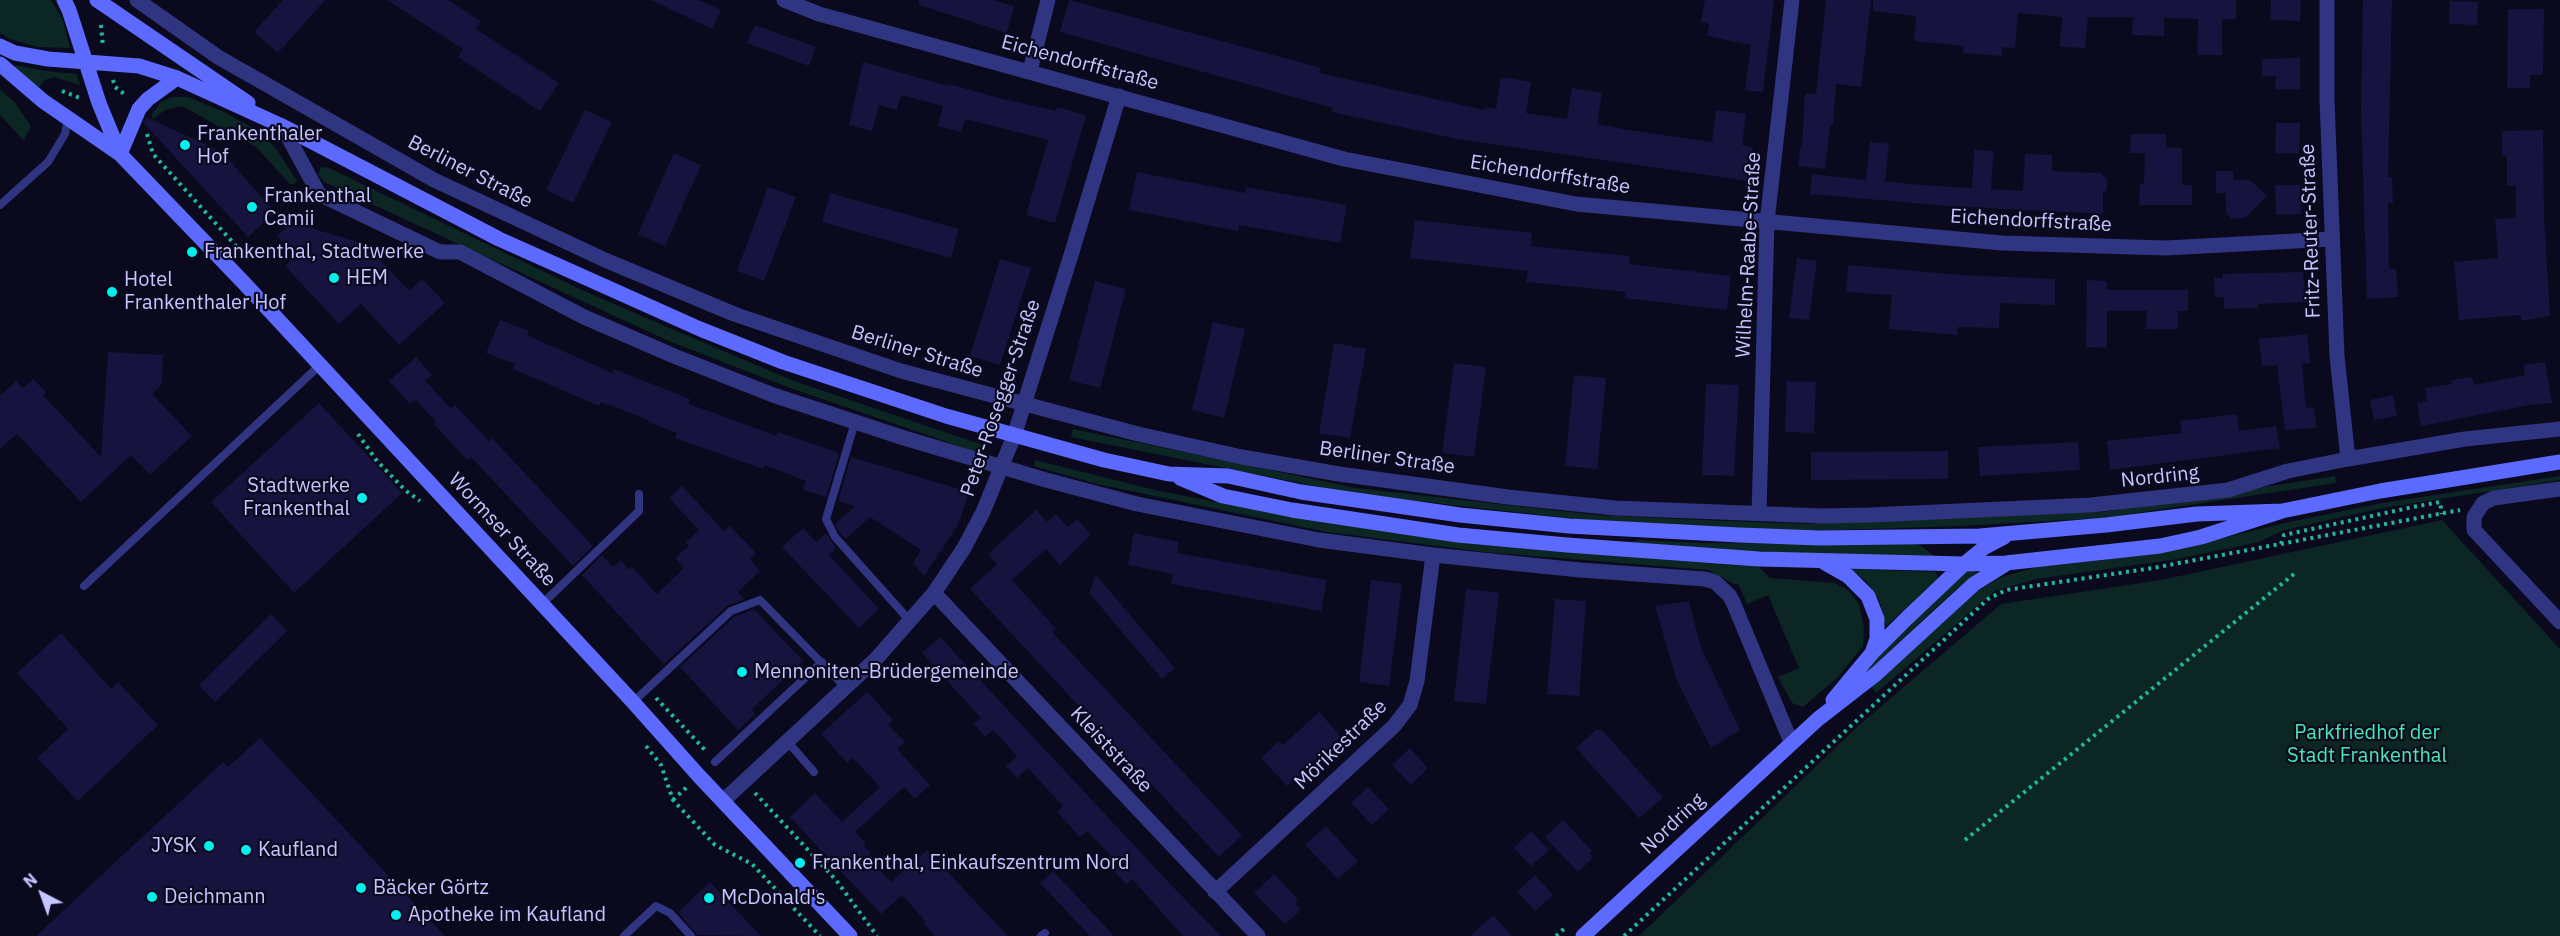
<!DOCTYPE html>
<html>
<head>
<meta charset="utf-8">
<style>
  body { margin:0 }
  #map { position:relative; width:2560px; height:936px; overflow:hidden; background:#0a091d; font-family:"IBM Plex Sans",sans-serif }
  canvas { display:block }
  .north { position:absolute; left:12px; top:864px; width:60px; height:60px; -webkit-text-stroke:4px #0a091d; paint-order:stroke; rotate:319deg; font-size:16px; font-weight:700; line-height:24px; text-align:center; color:#c5c5ff }
  .north::after { content:''; display:block; margin:auto; width:21px; height:27px; background:#c5c5ff; clip-path:polygon(50% 0,100% 100%,50% 72%,0 100%) }
</style>
</head>
<body>
<div id="map">
<canvas width="2560" height="936"></canvas>
<div class="north">N</div>
</div>
<script>
const context = document.querySelector('canvas').getContext('2d');
context.lineJoin = 'round';
function paint(path, color) { context.fillStyle = color; context.fill(path, 'evenodd'); }
const shape = rows => new Path2D(rows.map(r => 'M' + r).join(''));
function strokePath(path, color, width, dash) { context.strokeStyle = color; context.lineWidth = width; context.lineCap = dash ? 'butt' : 'round'; context.setLineDash(dash || []); context.stroke(path); }
function drawText(font, color, halo, rows, align = 'center') {
  context.font = font + ' "IBM Plex Sans",sans-serif'; context.lineWidth = 4.5; context.setLineDash([]); context.textBaseline = 'middle'; context.strokeStyle = halo; context.fillStyle = color; for (const [text, x, y, turn = 0] of rows) {
    context.save(); context.translate(x, y); context.rotate((+turn || 0) * Math.PI / 180); context.textAlign = isNaN(turn) ? turn : align; if (halo) context.strokeText(text, 0, 0); context.fillText(text, 0, 0); context.restore();
  }
}
paint(shape([
  [0,0,51,0,63,20,70,48,38,47,10,39,0,33],
  [16,65,45,71,77,74,80,85,54,77,45,80,38,88,14,68],
  [0,89,15,103,31,126,24,141,0,115],
  [172,97,188,97,226,113,260,132,277,150,297,181,294,184,290,184,256,147,182,106,165,110,153,119,151,115,161,102],
  [321,167,329,168,582,290,674,330,794,381,983,445,986,450,981,456,945,441,793,389,671,342,324,182,318,174],
  [1073,429,1356,488,1596,515,1702,520,1807,524,2103,512,2335,476,2336,483,2103,518,1959,526,1806,531,1595,521,1355,494,1071,437],
  [1035,460,1155,490,1257,510,1757,565,1770,578,1835,583,1848,590,1859,604,1864,628,1863,646,1837,678,1803,707,1792,703,1778,677,1799,668,1768,595,1747,604,1738,584,1734,584,1708,570,1484,552,1327,532,1097,484,1034,466],
  [2560,476,2560,480,2383,508,2284,530,2259,542,2178,559,2037,579,1995,591,1876,693,1869,684,1972,594,2002,577,2036,567,2097,561,2177,549,2285,523,2382,503],
  [2442,520,2560,649,2560,936,1639,936,1857,727,2001,604,2161,580],
  [1640,540,1702,543,1918,544,1937,558,1641,547,1630,542],
  [1851,569,1936,572,1938,578,1886,626,1879,599,1866,581],
  [1976,570,1975,576,1957,588,1853,685,1883,647,1966,571]
]), '#0c2723');
paint(shape([
  [283,0,325,0,278,53,254,32],
  [387,0,448,0,481,21,476,29,559,83,540,111,458,57,463,49],
  [651,0,698,0,721,10,712,29],
  [919,0,993,0,1014,6,1007,33,919,5],
  [1069,0,1296,61,1321,68,1320,73,1484,110,1485,107,1496,109,1501,77,1531,82,1526,113,1567,119,1572,88,1602,93,1597,124,1629,130,1712,142,1716,110,1746,114,1742,145,1753,147,1748,181,1457,139,1332,112,1333,108,1060,32],
  [1705,0,1774,0,1763,92,1745,90,1751,45,1707,36,1709,24,1701,22],
  [1826,0,1871,0,1861,87,1836,84,1833,125,1830,125,1825,169,1798,166,1800,147,1802,148,1805,93,1816,94],
  [1873,0,2236,0,2236,19,2222,19,2222,55,2197,55,2198,19,2164,18,2164,36,2132,35,2133,17,2088,17,2085,48,2060,47,2062,17,2018,13,2015,48,2002,47,2002,56,1963,53,1964,46,1914,41,1916,16,1873,11],
  [2271,0,2301,0,2300,21,2270,20],
  [2363,0,2392,0,2388,177,2392,177,2393,203,2388,203,2389,269,2396,269,2398,297,2367,299,2361,111],
  [2450,1,2478,2,2477,25,2449,24],
  [2508,9,2544,9,2543,75,2530,75,2530,88,2507,88],
  [755,25,816,47,809,66,747,43],
  [2300,58,2300,89,2275,89,2276,76,2262,76,2262,59],
  [863,62,948,86,949,84,999,98,1056,111,1057,107,1086,115,1055,223,1026,215,1048,140,965,119,961,132,938,126,943,106,901,95,897,110,879,105,872,131,849,125],
  [585,110,612,122,573,203,546,190],
  [146,117,222,152,275,212,248,237,144,123],
  [2276,123,2300,123,2299,153,2275,153],
  [2543,130,2544,216,2550,316,2521,321,2521,315,2459,320,2454,262,2498,258,2495,219,2516,218,2516,186,2507,186,2507,155,2502,156,2502,131],
  [2131,134,2166,134,2166,147,2182,148,2182,185,2192,185,2192,205,2139,205,2140,184,2144,184,2145,153,2130,153],
  [1870,142,1889,144,1885,181,1920,185,1972,188,1974,150,1994,151,1991,189,2023,191,2025,154,2052,155,2052,171,2100,173,2107,180,2107,190,2103,193,2103,214,1949,206,1810,194,1812,174,1866,180],
  [674,153,701,165,665,246,638,234],
  [2216,171,2233,171,2233,180,2250,180,2267,196,2245,218,2232,219,2226,213,2226,193,2216,193],
  [1137,172,1245,193,1246,187,1347,205,1340,243,1239,225,1238,231,1129,210],
  [2275,185,2300,185,2301,214,2276,215],
  [768,187,796,197,764,281,737,271],
  [830,193,959,229,951,258,822,222],
  [300,214,314,229,365,244,409,291,422,279,445,303,399,345,361,304,339,324,285,266,295,256,277,236],
  [1415,220,1532,233,1531,246,1630,256,1629,264,1731,276,1727,310,1625,298,1626,292,1526,282,1528,271,1410,258],
  [1797,258,1817,261,1809,320,1789,318],
  [1000,259,1031,268,1000,365,970,356],
  [1848,265,1962,275,2055,279,2055,305,2000,303,1999,328,1958,327,1957,335,1889,329,1892,295,1846,292],
  [2303,272,2305,302,2258,304,2258,308,2224,309,2224,297,2215,297,2214,278,2223,278,2223,274],
  [2087,280,2107,281,2107,290,2188,290,2188,311,2178,311,2178,329,2146,329,2147,311,2107,311,2107,348,2086,347],
  [1095,281,1126,289,1100,388,1069,380],
  [500,320,529,331,527,335,612,373,614,369,690,399,689,404,777,436,778,432,834,451,839,454,826,497,803,490,806,481,765,465,763,469,675,438,677,433,648,422,649,420,601,402,599,406,513,369,515,364,486,353],
  [1213,322,1245,329,1224,418,1192,410],
  [2307,334,2310,363,2302,364,2306,408,2314,407,2316,428,2285,430,2277,365,2262,366,2259,339],
  [1334,343,1366,349,1350,438,1319,433],
  [108,352,163,355,162,384,152,394,192,436,150,475,131,455,81,502,17,434,0,449,0,396,16,381,23,388,33,379,46,392,43,395,101,457],
  [416,357,432,375,425,380,451,409,455,405,489,441,492,438,593,546,573,566,471,457,467,460,434,424,436,422,415,399,410,404,389,381],
  [2545,362,2552,403,2530,405,2421,426,2417,403,2427,401,2425,388,2452,384,2451,380,2472,377,2474,385,2525,375,2524,365],
  [1454,363,1486,367,1474,457,1442,453],
  [1574,375,1606,378,1597,469,1565,466],
  [1787,381,1816,382,1814,433,1785,432],
  [1706,384,1739,385,1734,476,1702,475],
  [2393,395,2397,416,2374,420,2370,400],
  [319,403,402,493,294,593,211,502],
  [2237,414,2239,431,2276,426,2280,448,2110,470,2107,441,2182,433,2180,421],
  [2078,442,2080,470,1980,476,1978,447],
  [1948,451,1948,479,1811,480,1811,452],
  [851,457,969,492,958,525,924,576,913,563,921,550,870,517,846,539,840,533,835,524,855,506,838,501],
  [682,486,724,531,730,526,756,553,750,559,760,571,738,592,745,599,727,606,664,664,582,575,602,555,613,567,621,560,629,570,632,567,657,594,684,568,675,558,689,546,686,542,699,530,669,498],
  [1036,510,1047,522,1056,514,1068,527,1077,519,1091,535,1060,565,1046,549,1012,580,1056,629,1052,632,1242,835,1219,857,970,589,997,564,988,554],
  [803,528,816,542,826,533,836,548,829,555,879,609,859,628,782,547],
  [1134,533,1179,542,1177,553,1327,580,1321,611,1171,584,1173,574,1128,565],
  [1096,575,1175,668,1162,679,1089,593],
  [1371,580,1402,584,1389,686,1359,682],
  [1466,589,1499,593,1486,704,1454,701],
  [1555,599,1586,601,1579,696,1547,694],
  [1689,601,1701,648,1740,730,1711,748,1677,681,1655,606],
  [754,609,803,661,751,710,755,714,738,730,680,667,734,617],
  [271,614,287,631,215,702,199,685],
  [61,633,111,689,118,682,158,725,78,801,37,758,68,729,17,673],
  [940,637,1173,887,1221,936,1183,936,1132,879,1126,884,1105,861,1111,856,1087,831,1080,837,1057,812,1063,806,1028,768,1017,778,1006,766,1017,756,993,730,985,737,974,724,981,718,922,653],
  [867,692,893,720,888,725,905,742,897,749,930,785,915,799,904,787,855,832,866,844,864,846,871,854,868,857,891,882,927,850,1008,936,935,936,923,923,925,921,902,895,881,914,790,817,815,793,842,822,880,787,853,758,847,763,821,734],
  [1319,712,1341,737,1287,786,1261,758,1279,741,1283,745],
  [1596,730,1602,730,1663,798,1639,818,1576,748],
  [260,738,445,936,36,936,223,762,228,767],
  [1410,748,1428,768,1411,785,1392,765],
  [1368,787,1389,809,1372,825,1351,803],
  [1563,820,1592,851,1589,854,1593,858,1578,872,1545,837],
  [1326,826,1358,861,1338,879,1305,845],
  [1531,831,1549,850,1531,866,1514,848],
  [1053,871,1101,922,1114,936,1090,936,1040,883],
  [1274,874,1298,899,1295,903,1301,910,1285,924,1254,893],
  [1535,875,1553,895,1535,911,1517,892],
  [710,882,761,936,697,935,678,912],
  [1493,915,1512,936,1470,936]
]), '#17133f');
strokePath(shape([
  [101,25,103,47],
  [113,80,115,87,127,96],
  [62,91,80,98],
  [147,134,153,154,237,247],
  [358,434,377,461,405,490,420,501],
  [2281,544,2284,535,2413,507,2440,502,2442,514],
  [656,698,707,752],
  [646,746,661,765,673,800,715,845,752,864,820,936],
  [755,793,836,880,877,936],
  [673,800,688,786],
  [1965,840,2294,574],
  [1556,936,1567,926],
  [1624,936,1988,599,2006,590,2153,568,2460,510]
]), '#20b89e', 4, [3, 4.5]);
strokePath(shape([
  [0,205,48,162,65,134,68,119],
  [855,422,826,519,835,537,910,621],
  [84,586,320,365],
  [542,604,639,511,639,494],
  [633,702,731,611,760,600,845,687],
  [787,741,814,772],
  [715,762,822,662],
  [624,936,656,906,670,913,691,936],
  [1041,936,1045,933]
]), '#2f3581', 8);
strokePath(shape([
  [137,0,218,57,434,180,605,260,734,314,901,371,1138,434,1242,457,1339,474,1508,497,1615,508,1822,516,1870,515,2091,505,2228,490,2288,471,2348,459,2465,439,2560,429],
  [784,0,819,14,1344,159,1576,204,2002,243,2166,248,2332,239],
  [2327,0,2327,100,2337,356,2348,459],
  [1030,71,1048,0],
  [282,126,319,194,440,252,460,252,584,317,674,356,773,395,904,438,1046,480,1137,504,1319,540,1433,555,1580,570,1705,579,1715,582,1729,595,1733,602,1791,742],
  [2560,489,2494,498,2483,503,2474,517,2474,530,2560,622],
  [1759,513,1767,222,1792,0],
  [934,593,1258,936],
  [723,801,876,659,934,593,964,548,983,512,1014,436,1072,252,1119,96],
  [1215,892,1394,726,1410,705,1417,681,1433,555]
]), '#2f3581', 15);
strokePath(shape([
  [64,0,69,10,99,103,120,154],
  [97,0,248,103],
  [0,46,15,53,48,59,139,66,177,78,282,126,499,239,700,329,783,362,946,416,1104,460,1169,474,1228,476,1301,492,1460,515,1569,526,1739,535,1819,538,1980,536,2106,525,2197,514,2282,511],
  [0,64,43,101,120,154,243,282,633,702,699,776,850,936],
  [120,154,139,109,148,99,177,78],
  [1180,478,1223,496,1292,510,1458,535,1567,545,1759,559,1964,564,2006,563,2160,546,2201,537,2282,511,2380,491,2560,462],
  [1825,563,1848,576,1868,596,1877,619,1877,639,1872,653],
  [1833,700,1872,653,1907,618,1964,564,1985,547,2004,537],
  [1583,936,1818,719,1876,674,1974,584,2006,564]
]), '#5c6aff', 15);
for (const [x, y, r, color] of [
  [185,145,6,"#00f0ed"],
  [252,207,6,"#00f0ed"],
  [192,252,6,"#00f0ed"],
  [334,278,6,"#00f0ed"],
  [112,292,6,"#00f0ed"],
  [362,498,6,"#00f0ed"],
  [742,672,6,"#00f0ed"],
  [209,846,6,"#00f0ed"],
  [246,850,6,"#00f0ed"],
  [800,863,6,"#00f0ed"],
  [361,888,6,"#00f0ed"],
  [152,897,6,"#00f0ed"],
  [709,898,6,"#00f0ed"],
  [396,915,6,"#00f0ed"]
]) { const dot = new Path2D(); dot.arc(x, y, r, 0, 2 * Math.PI); context.fillStyle = color; context.fill(dot); strokePath(dot, '#0a091d', 2); }
drawText('20px', '#c5c5ff', '#0a091d', [
  ["Eichendorffstraße",1080,63,15],
  ["Berliner Straße",470,172,27],
  ["Eichendorffstraße",1550,175,9],
  ["Eichendorffstraße",2031,221,3],
  ["Fritz-Reuter-Straße",2311,231,-92],
  ["Wilhelm-Raabe-Straße",1749,255,-87],
  ["Berliner Straße",917,352,17],
  ["Peter-Rosegger-Straße",1001,398,-71],
  ["Berliner Straße",1387,458,8],
  ["Nordring",2160,477,-6],
  ["Wormser Straße",502,530,47],
  ["Mörikestraße",1341,745,-44],
  ["Kleiststraße",1111,750,47],
  ["Nordring",1673,824,-43]
]);
drawText('20px', '#c5c5ff', '#0a091d', [
  ["Frankenthaler",197,134],
  ["Hof",197,157],
  ["Frankenthal",264,196],
  ["Camii",264,219],
  ["Frankenthal, Stadtwerke",204,252],
  ["HEM",346,278],
  ["Hotel",124,280],
  ["Frankenthaler Hof",124,303],
  ["Stadtwerke",350,486,"right"],
  ["Frankenthal",350,509,"right"],
  ["Mennoniten-Brüdergemeinde",754,672],
  ["JYSK",197,846,"right"],
  ["Kaufland",258,850],
  ["Frankenthal, Einkaufszentrum Nord",812,863],
  ["Bäcker Görtz",373,888],
  ["Deichmann",164,897],
  ["McDonald's",721,898],
  ["Apotheke im Kaufland",408,915]
], 'left');
drawText('20px', '#46eaaf', '#0a091d', [
  ["Parkfriedhof der",2367,733],
  ["Stadt Frankenthal",2367,756]
]);
</script>
</body>
</html>
